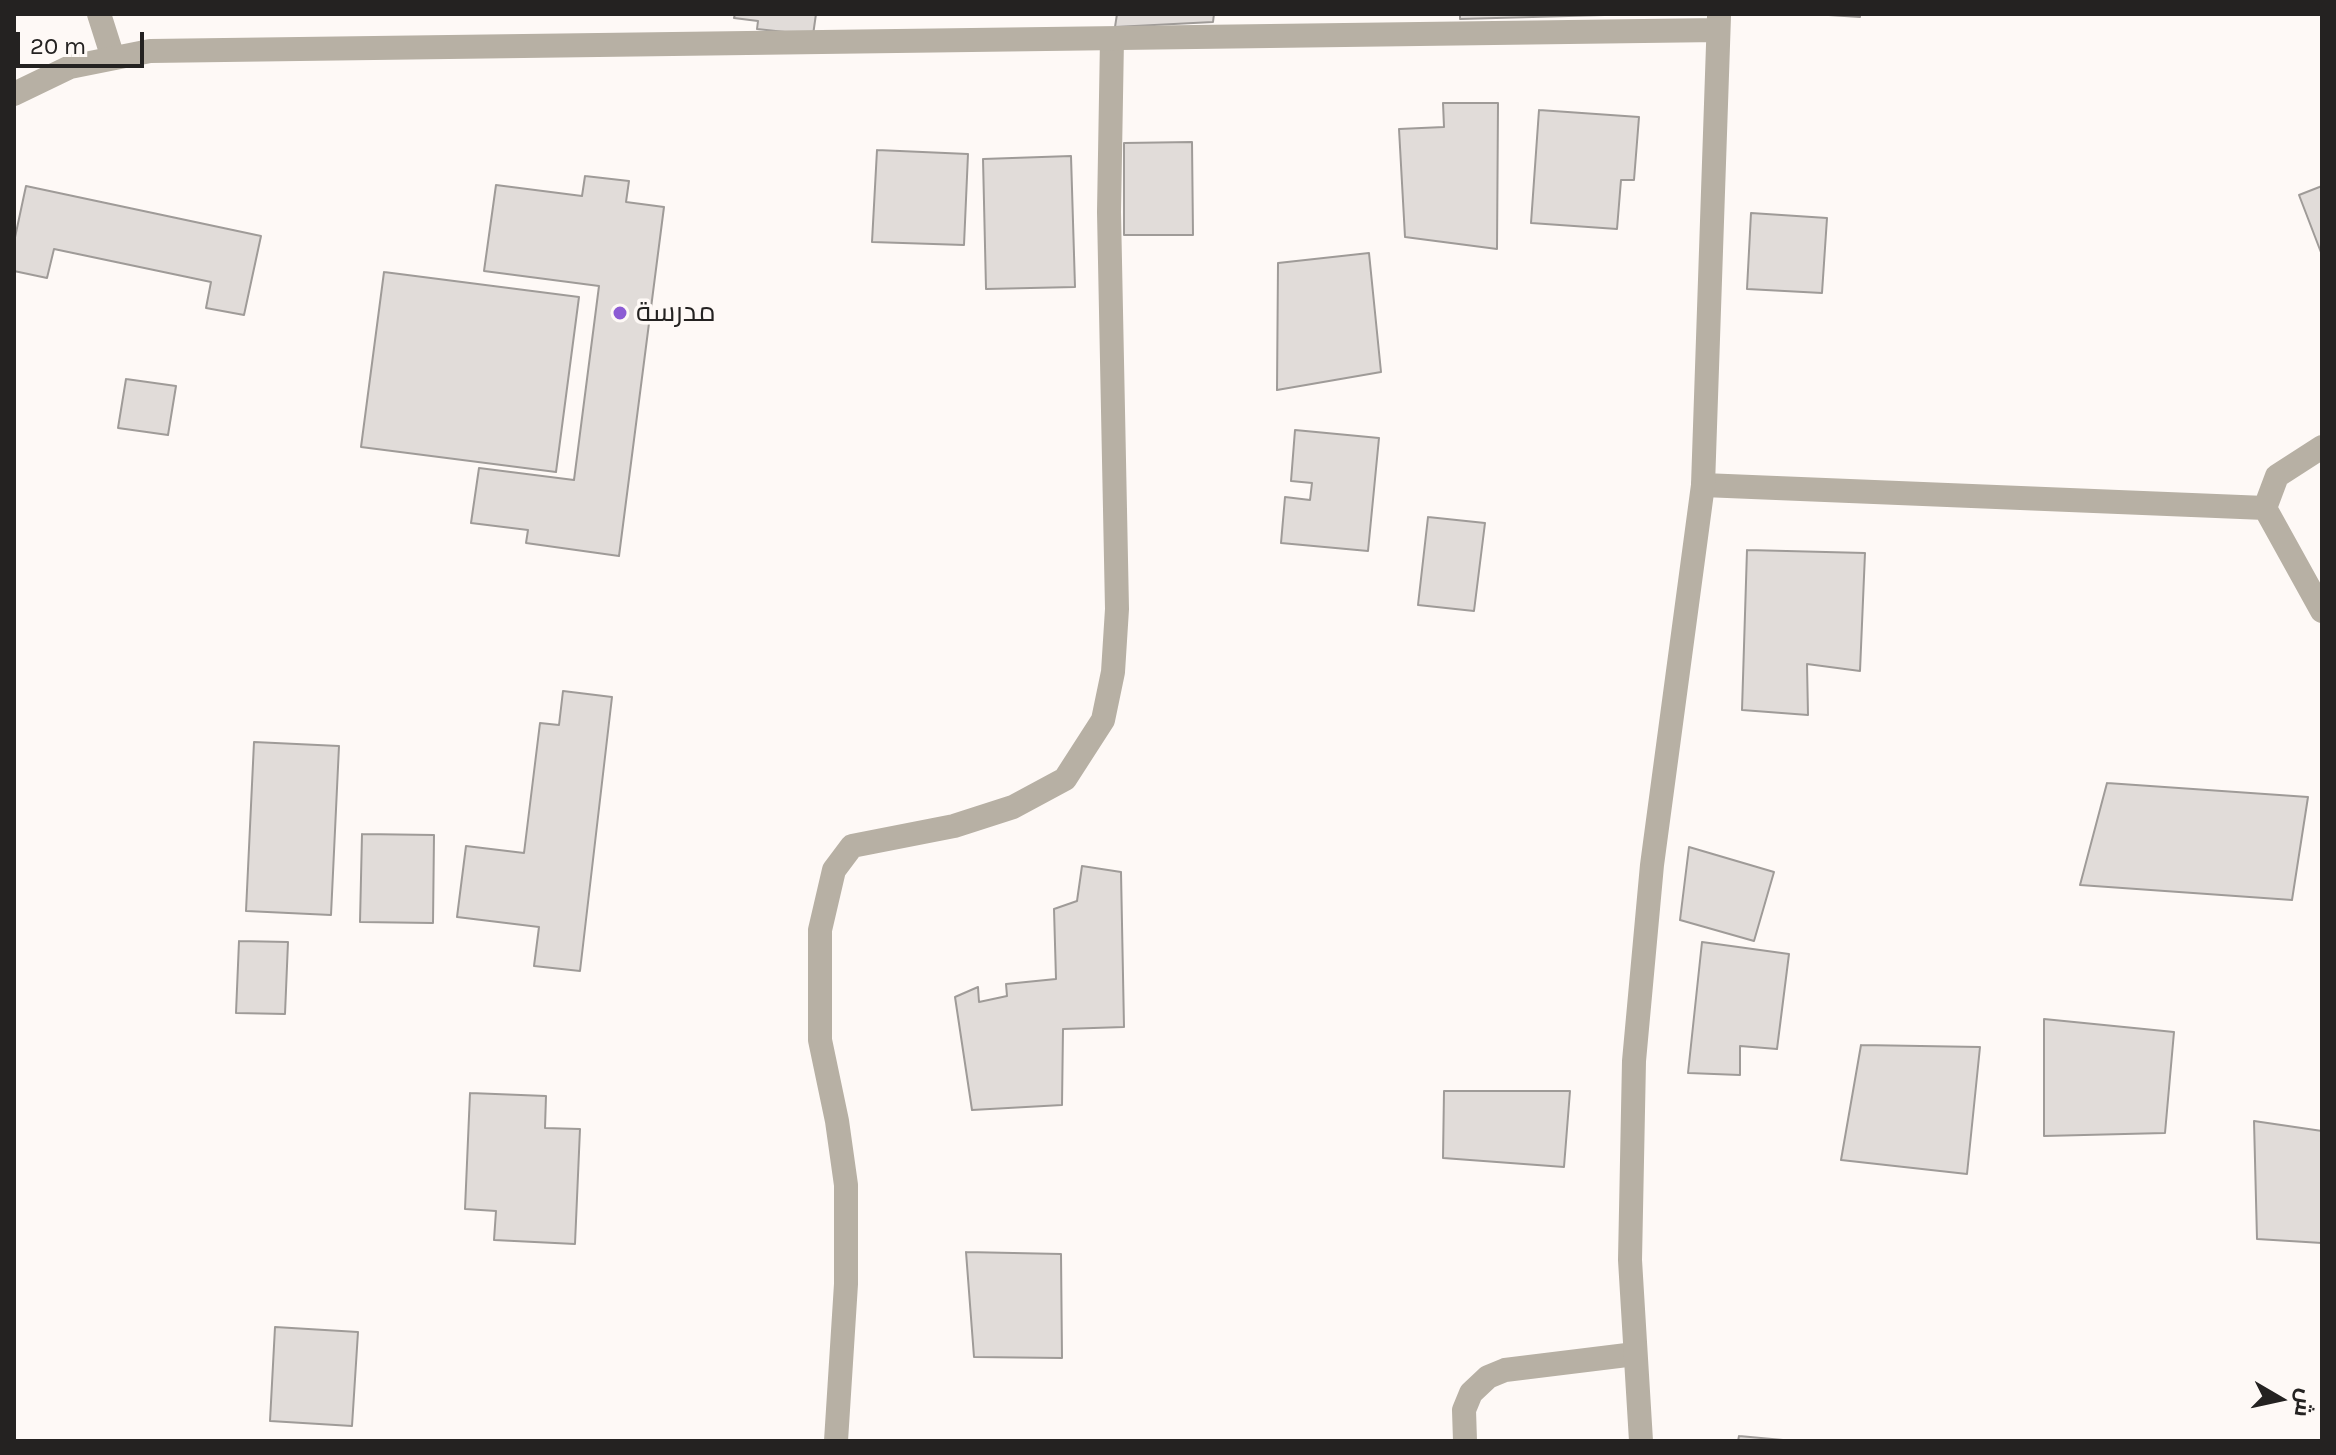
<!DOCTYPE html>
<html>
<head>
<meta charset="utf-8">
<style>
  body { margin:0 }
  #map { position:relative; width:2336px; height:1455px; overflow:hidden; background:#fef9f6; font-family:Karla,Cairo,sans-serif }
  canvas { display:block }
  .frame { position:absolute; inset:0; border:16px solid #242221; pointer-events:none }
  .north { position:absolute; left:2240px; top:1359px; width:80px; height:80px; -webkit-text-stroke:6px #fef9f6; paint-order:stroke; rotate:99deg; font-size:22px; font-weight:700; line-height:32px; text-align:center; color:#242221 }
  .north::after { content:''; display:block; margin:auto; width:28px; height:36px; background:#242221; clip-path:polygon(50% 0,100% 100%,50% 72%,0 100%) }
  .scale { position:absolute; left:16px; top:32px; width:128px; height:36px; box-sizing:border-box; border:4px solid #242221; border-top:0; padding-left:10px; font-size:24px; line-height:28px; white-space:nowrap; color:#242221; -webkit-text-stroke:6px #fef9f6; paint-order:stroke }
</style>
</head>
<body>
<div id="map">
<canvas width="2336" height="1455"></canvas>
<div class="frame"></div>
<div class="north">ش</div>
<div class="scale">20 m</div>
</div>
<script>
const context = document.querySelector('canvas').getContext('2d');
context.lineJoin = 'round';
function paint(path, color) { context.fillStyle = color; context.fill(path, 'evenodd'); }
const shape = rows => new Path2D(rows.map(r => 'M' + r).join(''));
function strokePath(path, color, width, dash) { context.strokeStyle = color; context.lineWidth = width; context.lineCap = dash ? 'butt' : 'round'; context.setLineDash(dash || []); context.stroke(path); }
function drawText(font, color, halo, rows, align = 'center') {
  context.font = font + ' Karla,Cairo,sans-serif'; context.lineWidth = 7; context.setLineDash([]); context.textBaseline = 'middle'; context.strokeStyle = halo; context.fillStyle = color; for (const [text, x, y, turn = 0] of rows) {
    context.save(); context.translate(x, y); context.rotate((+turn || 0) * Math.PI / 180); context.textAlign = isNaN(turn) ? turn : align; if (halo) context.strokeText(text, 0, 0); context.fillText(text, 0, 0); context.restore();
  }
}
const building = shape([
  [735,14,816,14,813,35,757,29,758,21,734,18,735,14],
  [1117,14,1214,14,1213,22,1115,27,1117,14],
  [1460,14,1641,14,1460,19,1460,14],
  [1813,14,1860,14,1860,17,1813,14],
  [1443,103,1498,103,1497,249,1405,237,1399,129,1444,127,1443,103],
  [1539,110,1639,117,1634,180,1621,180,1617,229,1531,223,1539,110],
  [1192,142,1193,235,1124,235,1124,143,1192,142],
  [877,150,968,154,964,245,872,242,877,150],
  [1071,156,1075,287,986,289,983,159,1071,156],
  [585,176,629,181,626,202,664,207,619,556,526,543,528,530,471,523,479,468,574,480,599,286,484,271,496,185,582,196,585,176],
  [26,186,261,236,244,315,206,308,211,282,54,249,47,278,14,271,14,242,26,186],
  [2322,186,2322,255,2299,195,2322,186],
  [1751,213,1827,218,1822,293,1747,289,1751,213],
  [1369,253,1381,372,1277,390,1278,263,1369,253],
  [384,272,579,297,556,472,361,447,384,272],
  [126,379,176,386,168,435,118,428,126,379],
  [1295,430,1379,438,1368,551,1281,543,1285,497,1310,500,1312,483,1291,481,1295,430],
  [1428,517,1485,523,1474,611,1418,605,1428,517],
  [1747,550,1865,553,1860,671,1807,664,1808,715,1742,710,1747,550],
  [563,691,612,697,580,971,534,966,539,927,457,917,466,846,524,853,540,723,559,725,563,691],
  [254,742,339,746,331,915,246,911,254,742],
  [2107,783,2308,797,2292,900,2080,885,2107,783],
  [362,834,434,835,433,923,360,922,362,834],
  [1689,847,1774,872,1754,941,1680,920,1689,847],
  [1082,866,1121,872,1124,1027,1063,1029,1062,1105,972,1110,955,997,978,987,979,1002,1007,996,1006,984,1056,979,1054,909,1077,901,1082,866],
  [239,941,288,942,285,1014,236,1013,239,941],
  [1702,942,1789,954,1777,1049,1740,1046,1740,1075,1688,1073,1702,942],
  [2044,1019,2174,1032,2165,1133,2044,1136,2044,1019],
  [1861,1045,1980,1047,1967,1174,1841,1160,1861,1045],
  [1444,1091,1570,1091,1564,1167,1443,1158,1444,1091],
  [470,1093,546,1096,545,1128,580,1129,575,1244,494,1240,496,1211,465,1209,470,1093],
  [2254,1121,2322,1131,2322,1243,2257,1239,2254,1121],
  [966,1252,1061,1254,1062,1358,974,1357,966,1252],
  [275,1327,358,1332,352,1426,270,1421,275,1327],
  [1739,1436,1794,1441,1738,1441,1739,1436]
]);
paint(building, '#e1dcd9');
strokePath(building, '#9f9b98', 2);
strokePath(shape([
  [99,14,113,58],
  [2322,447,2277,476,2265,508,2322,611],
  [1703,485,2265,508],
  [836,1441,846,1284,846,1185,837,1121,820,1040,820,930,834,870,852,846,954,826,1013,807,1065,779,1103,720,1113,672,1117,609,1109,212,1112,39],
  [1465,1441,1464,1410,1471,1393,1488,1377,1505,1370,1635,1354]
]), '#b7b0a4', 24);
strokePath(shape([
  [14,94,70,67,150,51,1718,30],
  [1641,1441,1630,1260,1634,1061,1652,865,1703,485,1719,16]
]), '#b7b0a4', 24);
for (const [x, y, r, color] of [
  [620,313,8,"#8c5bd4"]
]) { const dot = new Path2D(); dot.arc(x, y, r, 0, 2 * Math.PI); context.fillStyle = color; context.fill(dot); strokePath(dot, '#fef9f6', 3); }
drawText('28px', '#242221', '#fef9f6', [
  ["مدرسة",636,313]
], 'left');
</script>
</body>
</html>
